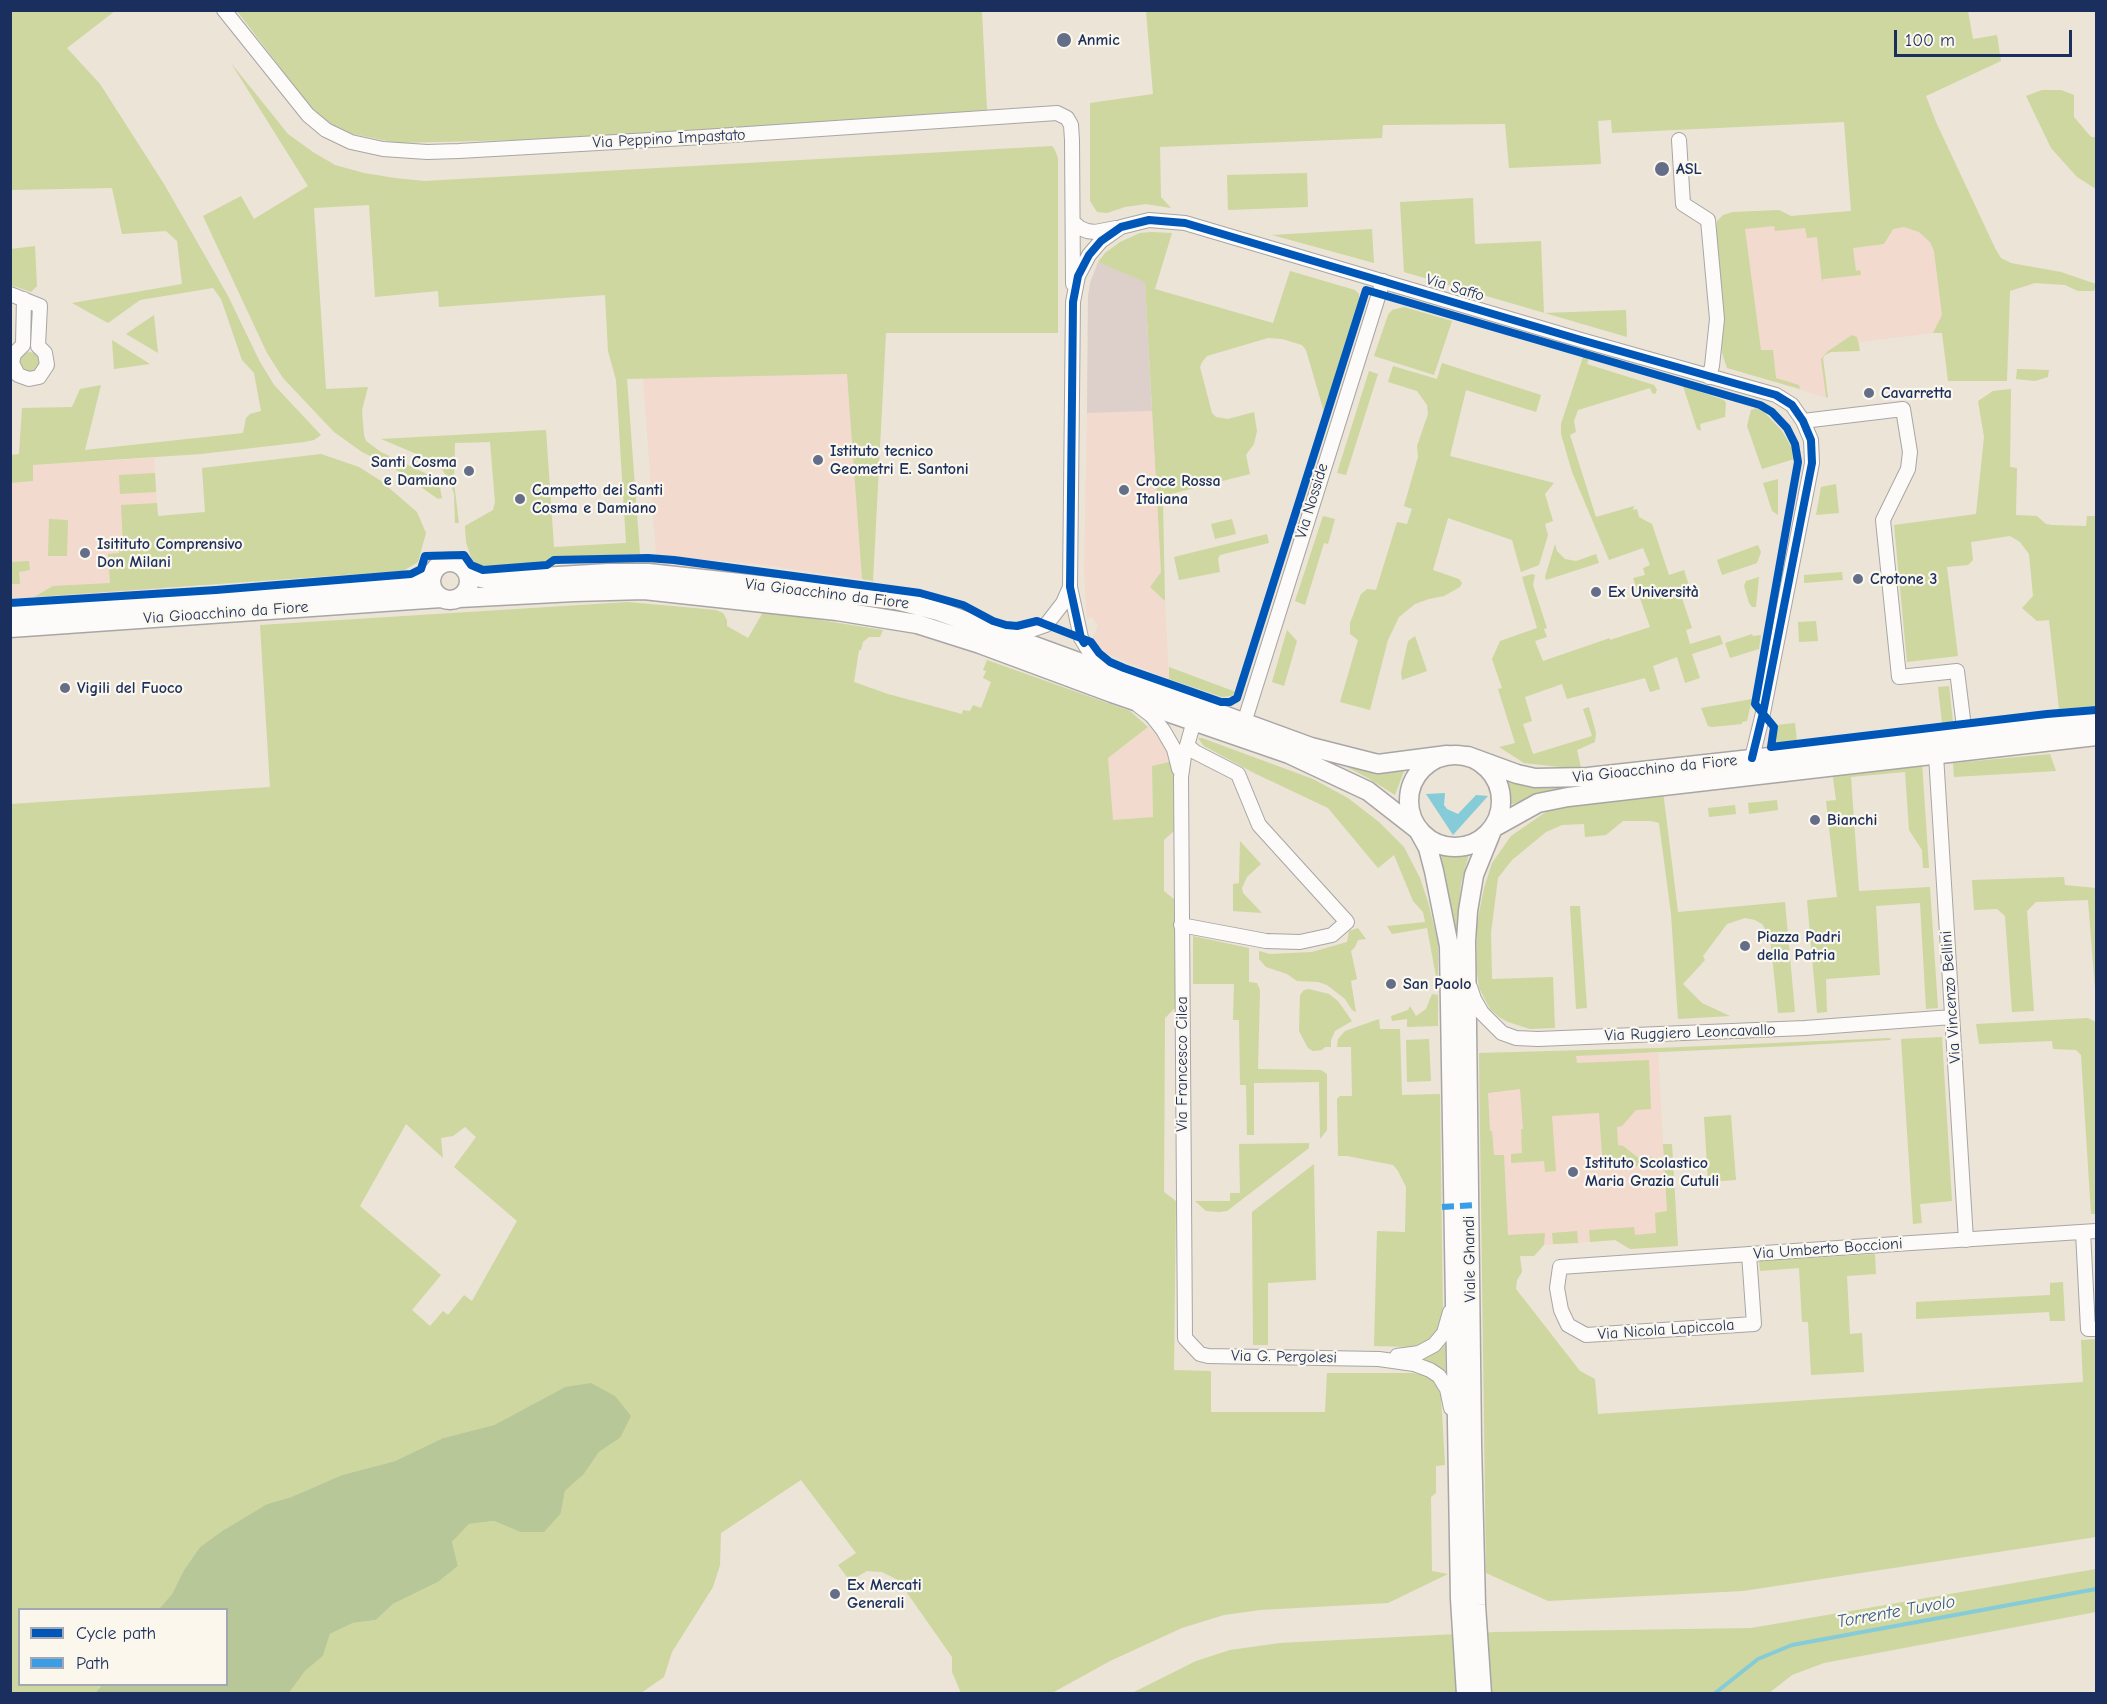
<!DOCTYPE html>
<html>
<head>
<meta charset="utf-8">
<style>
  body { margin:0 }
  #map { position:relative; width:2107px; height:1704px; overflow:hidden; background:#ebe4d7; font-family:"Comic Neue",sans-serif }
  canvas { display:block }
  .frame { position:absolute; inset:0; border:12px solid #1b2f5e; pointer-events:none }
  .legend { position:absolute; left:18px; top:1608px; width:210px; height:78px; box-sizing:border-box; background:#fbf7ec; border:2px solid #a1a7b3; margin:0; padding:8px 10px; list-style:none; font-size:18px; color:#1b2f5e }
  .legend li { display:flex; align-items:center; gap:12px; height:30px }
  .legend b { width:30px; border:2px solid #a1a7b3 }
  .scale { position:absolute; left:1894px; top:30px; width:178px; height:27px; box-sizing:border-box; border:3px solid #1b2f5e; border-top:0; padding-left:8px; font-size:18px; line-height:21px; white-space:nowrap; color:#1b2f5e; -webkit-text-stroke:4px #fbf7ec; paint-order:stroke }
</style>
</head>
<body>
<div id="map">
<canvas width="2107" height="1704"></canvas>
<div class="frame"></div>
<ul class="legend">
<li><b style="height:8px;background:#0057b8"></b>Cycle path</li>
<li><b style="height:8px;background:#3b9de6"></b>Path</li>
</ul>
<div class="scale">100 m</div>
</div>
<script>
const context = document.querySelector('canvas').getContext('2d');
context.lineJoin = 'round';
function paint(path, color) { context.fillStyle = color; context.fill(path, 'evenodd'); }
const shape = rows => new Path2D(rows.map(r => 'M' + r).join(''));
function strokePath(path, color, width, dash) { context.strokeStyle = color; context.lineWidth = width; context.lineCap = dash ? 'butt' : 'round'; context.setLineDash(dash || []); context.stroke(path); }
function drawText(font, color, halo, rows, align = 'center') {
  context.font = font + ' "Comic Neue",sans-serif'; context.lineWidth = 4.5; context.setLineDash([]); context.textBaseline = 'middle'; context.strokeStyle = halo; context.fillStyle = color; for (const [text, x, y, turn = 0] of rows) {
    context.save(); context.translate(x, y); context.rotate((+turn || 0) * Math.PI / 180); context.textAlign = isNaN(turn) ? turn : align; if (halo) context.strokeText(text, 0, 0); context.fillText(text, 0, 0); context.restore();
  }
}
paint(shape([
  [1961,200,1942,332,1860,342,1860,351,1831,352,1825,355,1823,359,1828,398,1727,368,1723,223],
  [848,374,862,579,755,564,656,555,643,378],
  [1152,411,1161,572,1150,587,1165,601,1169,679,1109,655,1100,649,1093,637,1098,626,1092,617,1087,619,1084,575,1087,413],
  [154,458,163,589,11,599,11,483,33,481,32,465],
  [1148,727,1164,742,1173,761,1152,766,1153,817,1112,820,1048,736,1108,758],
  [1658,1053,1669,1247,1630,1249,1615,1240,1544,1245,1534,1256,1482,1258,1479,1058]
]), '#f2dace');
paint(shape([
  [1098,262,1145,281,1152,411,1087,413,1088,296,1090,283]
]), '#ddd0ca');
paint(shape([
  [11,10,115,11,67,48,100,84,164,184,228,296,259,360,274,385,321,435,314,440,304,442,201,454,33,465,33,481,11,483,11,455,19,454,22,408,72,407,80,389,101,385,85,450,243,433,246,418,250,414,261,411,254,373,242,360,221,299,213,288,140,300,108,323,72,303,182,284,177,241,166,231,122,234,112,188,11,190],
  [237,11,982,11,987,110,694,131,520,140,397,143,353,134,329,124,309,105],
  [1146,11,1968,11,1973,39,1997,35,2001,61,1926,96,1936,122,1995,248,2001,258,2011,263,2061,272,2096,284,2094,291,2078,291,2065,285,2035,283,2010,291,2007,381,1948,381,1942,333,1933,333,1942,315,1934,251,1930,242,1919,232,1904,227,1893,229,1884,244,1853,248,1856,271,1860,270,1861,275,1823,279,1822,282,1817,237,1807,238,1805,228,1775,231,1774,226,1745,229,1761,350,1773,350,1776,378,1799,385,1800,389,1727,368,1722,353,1722,294,1716,228,1717,221,1723,215,1733,212,1779,210,1791,216,1851,211,1844,122,1612,133,1611,120,1598,121,1601,164,1509,168,1505,124,1383,125,1382,138,1160,147,1161,197,1171,208,1146,204,1125,207,1107,213,1097,212,1090,201,1090,103,1153,94],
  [231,63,288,134,313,152,335,165,364,173,395,178,424,181,1052,146,1055,150,1058,158,1058,333,886,333,873,581,862,579,847,374,627,379,640,554,553,557,545,562,482,567,472,560,466,542,465,526,493,510,495,502,490,442,455,443,454,483,459,523,455,523,454,494,450,482,443,471,431,460,381,439,546,430,554,547,626,543,616,380,608,351,605,295,439,307,438,291,375,297,369,205,314,208,326,389,368,387,362,410,364,435,366,441,381,452,429,475,440,488,442,498,438,499,391,466,362,452,334,432,283,378,267,353,203,216,241,196,254,219,308,186],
  [2042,90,2061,90,2074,95,2074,117,2091,137,2096,137,2096,189,2077,177,2051,148,2026,96],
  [1307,173,1308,207,1228,210,1227,175],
  [1473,198,1475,244,1541,241,1544,313,1626,310,1627,337,1404,272,1400,202],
  [1372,229,1374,263,1272,235],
  [1151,232,1172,233,1155,289,1273,323,1290,271,1355,290,1359,294,1359,304,1324,412,1306,350,1302,345,1282,339,1268,338,1207,356,1202,362,1200,367,1212,413,1216,417,1228,419,1254,412,1257,431,1254,444,1246,455,1250,474,1167,495,1163,502,1165,601,1150,587,1161,572,1145,282,1098,262,1105,253,1120,242,1140,233],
  [35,246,37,286,31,292,11,285,11,249],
  [1404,307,1452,321,1434,375,1374,356,1388,315,1392,310],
  [154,315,158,353,126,334],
  [1852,335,1857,337,1860,351,1831,352,1825,355,1823,358,1828,398,1826,397,1821,359,1828,351],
  [112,340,150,364,114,369],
  '20 362a10 10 0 1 1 20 0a10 10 0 1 1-20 0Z',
  [1583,357,1589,358,1587,364,1654,385,1657,390,1655,394,1652,393,1650,388,1578,410,1574,421,1576,432,1570,435,1596,517,1634,506,1633,510,1637,509,1639,517,1652,524,1669,575,1684,570,1692,595,1682,598,1692,628,1686,630,1690,644,1720,635,1723,644,1692,654,1700,678,1685,683,1677,657,1653,666,1660,689,1650,692,1645,678,1567,699,1562,684,1525,697,1532,721,1523,724,1533,754,1592,736,1583,709,1589,707,1596,733,1595,742,1577,750,1581,767,1568,768,1524,763,1499,747,1515,743,1498,689,1502,688,1492,659,1500,641,1537,628,1522,577,1532,574,1535,575,1533,585,1547,628,1544,629,1547,637,1535,641,1543,661,1610,638,1610,640,1650,627,1633,578,1645,575,1643,568,1650,565,1643,548,1609,560,1572,472,1561,434,1561,424],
  [1442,363,1541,395,1536,412,1466,390,1450,456,1554,483,1545,494,1553,521,1545,524,1548,535,1539,565,1521,572,1512,540,1448,518,1433,570,1459,579,1462,583,1460,587,1444,596,1429,599,1415,604,1399,617,1388,640,1370,710,1340,702,1358,640,1350,634,1350,623,1361,594,1367,589,1376,590,1397,522,1407,524,1412,509,1404,506,1418,457,1417,446,1428,414,1427,405,1417,391,1388,382,1393,366,1437,379],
  [2017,369,2049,370,2048,377,2035,381,2016,379],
  [1369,371,1378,374,1346,475,1337,473],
  [1683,386,1724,400,1726,403,1725,417,1700,424,1701,431,1697,429],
  [2011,389,2010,467,2017,468,2016,515,2037,516,2046,524,2052,525,2086,526,2087,516,2096,516,2096,706,2059,709,2049,620,2037,621,2022,608,2033,596,2029,554,2020,542,2010,536,1971,542,1973,560,1968,565,1947,567,1958,656,1907,662,1894,525,1976,514,1984,437,1978,401,1993,391],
  [1756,408,1764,412,1782,431,1793,450,1794,459,1762,469,1747,426,1751,410],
  [321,454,359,467,381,481,417,512,426,533,418,562,403,571,34,597,53,586,110,583,108,554,119,553,119,547,123,547,121,505,157,503,158,516,205,512,202,468],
  [155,473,156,492,120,494,119,475],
  [1778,479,1778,515,1772,511,1763,483],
  [1836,484,1839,513,1816,515,1821,487],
  [1323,516,1335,519,1328,544,1324,543,1305,605,1295,601],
  [49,519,68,520,67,556,48,556],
  [1232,519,1236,534,1215,539,1211,524],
  [1267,534,1269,543,1220,555,1218,559,1220,572,1179,580,1174,557],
  [1555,544,1557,551,1565,559,1576,561,1596,554,1599,563,1546,580,1545,577],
  [1758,545,1761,552,1757,563,1722,575,1717,560],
  [29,561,30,570,19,572,20,584,11,584,11,562],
  [1842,572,1843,580,1804,583,1804,575],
  [1759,577,1756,607,1752,607,1749,603,1744,586,1746,581],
  [628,602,716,610,723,613,727,620,727,626,748,638,762,614,770,612,883,630,880,637,869,637,863,642,861,650,859,650,854,682,888,694,962,714,963,710,970,711,973,705,981,708,991,682,983,678,986,671,983,670,987,660,1130,711,1148,727,1108,758,1113,820,1153,817,1152,766,1173,761,1174,831,1164,840,1164,891,1175,900,1175,1008,1165,1018,1164,1192,1176,1201,1174,1370,1211,1371,1211,1412,1325,1412,1327,1373,1413,1373,1426,1376,1434,1381,1441,1396,1445,1465,1436,1466,1436,1493,1431,1497,1432,1571,1448,1574,1388,1603,1260,1610,1224,1615,1182,1628,1110,1661,1052,1693,961,1693,952,1672,952,1657,898,1580,882,1572,867,1571,850,1581,838,1565,856,1553,801,1480,721,1533,720,1565,713,1587,672,1652,664,1677,641,1693,289,1693,305,1671,323,1656,330,1634,353,1623,376,1620,393,1604,438,1582,458,1566,452,1542,469,1524,494,1521,520,1532,561,1513,565,1491,584,1474,599,1452,620,1438,565,1387,494,1425,443,1438,395,1461,342,1475,291,1497,267,1504,222,1531,200,1547,184,1570,172,1594,159,1609,20,1610,20,1684,102,1685,95,1693,11,1694,11,804,270,787,260,625],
  [406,1124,443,1158,441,1138,453,1136,465,1127,476,1137,454,1167,517,1221,472,1301,464,1295,448,1315,443,1311,430,1326,412,1310,441,1275,360,1206],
  [1816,621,1818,641,1799,642,1798,622],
  [1287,630,1297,641,1284,686,1272,682],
  [1752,634,1753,636,1761,635,1759,649,1730,658,1725,643],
  [1415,636,1427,671,1402,680,1401,673,1408,641],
  [1169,668,1169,667,1236,692,1231,696,1222,697,1169,679],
  [1949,686,1953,722,1942,723,1938,687],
  [1752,699,1747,721,1742,722,1742,724,1712,727,1708,726,1701,708],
  [1795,723,1797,742,1774,743,1777,725],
  [1198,738,1202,738,1313,779,1348,798,1379,822,1404,847,1420,878,1428,902,1438,942,1438,987,1427,928,1392,934,1387,926,1425,922,1423,912,1413,901,1394,855,1378,868,1328,808,1254,773,1204,746],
  [2050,754,2056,771,1954,777,1953,763],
  [1922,762,1929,868,1923,868,1922,850,1909,830,1905,772,1851,777,1859,891,1930,887,1938,1008,1926,1009,1920,903,1876,906,1880,975,1826,979,1827,1012,1817,1013,1807,900,1837,897,1826,801,1836,800,1832,771],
  [1339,763,1388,772,1404,771,1395,795,1368,778],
  [1503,777,1538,785,1569,787,1509,805,1508,787],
  [1663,791,1678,912,1785,902,1795,1012,1778,1013,1770,936,1762,924,1755,920,1745,918,1727,924,1703,956,1705,960,1683,984,1702,1003,1730,1016,1678,1019,1671,914,1659,823,1651,821,1623,821,1606,835,1585,837,1584,824,1562,825,1546,832,1512,860,1498,878,1491,933,1492,979,1553,977,1555,1028,1530,1029,1508,1022,1499,1017,1490,1009,1479,988,1477,972,1477,923,1484,888,1492,863,1511,836,1553,807],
  [1777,800,1778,810,1749,814,1748,803],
  [1735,805,1736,814,1709,817,1708,808],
  [1240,841,1261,864,1247,877,1242,888,1243,893,1262,913,1233,911,1233,884,1239,883],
  [1436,852,1450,855,1469,854,1461,884,1456,936],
  [2064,877,2065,885,2096,888,2096,1001,2088,900,2036,902,2027,911,2034,1011,2012,1012,2005,916,1997,909,1974,910,1972,880],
  [1570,906,1580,906,1587,1008,1576,1009],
  [1358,928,1366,939,1358,940,1355,947,1351,951,1357,979,1351,981,1356,1012,1352,1010,1345,999,1327,985,1318,982,1297,981,1287,974,1266,967,1259,959,1259,951,1270,954,1312,952,1347,942,1349,931],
  [1193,936,1249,948,1249,982,1257,983,1260,990,1258,1069,1321,1070,1327,1074,1327,1130,1320,1139,1319,1082,1254,1083,1254,1135,1247,1135,1246,1085,1240,1085,1239,1020,1233,1020,1234,984,1193,984],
  [1309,989,1329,994,1338,1001,1352,1021,1335,1031,1331,1040,1331,1047,1325,1047,1322,1050,1313,1051,1308,1048,1299,1031,1300,995,1304,990],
  [1432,994,1438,995,1438,1026,1407,1027,1407,1019,1392,1021,1391,1016,1408,1010,1410,1006,1416,1016,1426,1009],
  [2088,1018,2096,1022,2096,1214,2091,1214,2081,1055,2076,1050,2053,1049,2052,1041,1979,1044,1976,1024],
  [1379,1019,1380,1029,1400,1029,1402,1095,1440,1094,1443,1316,1436,1334,1422,1344,1410,1347,1374,1346,1377,1231,1405,1232,1406,1187,1398,1171,1393,1165,1347,1156,1338,1156,1337,1099,1340,1096,1352,1096,1351,1047,1337,1047,1338,1039,1345,1031],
  [1942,1037,1952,1201,1920,1204,1922,1223,1913,1224,1901,1039],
  [1890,1038,1891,1040,1790,1046,1576,1056,1577,1063,1649,1060,1651,1109,1636,1110,1622,1126,1617,1127,1618,1145,1623,1146,1640,1159,1653,1157,1653,1165,1603,1168,1599,1113,1552,1116,1556,1171,1545,1172,1544,1161,1511,1163,1511,1154,1522,1153,1521,1129,1523,1129,1520,1089,1488,1093,1490,1131,1492,1131,1494,1155,1504,1155,1508,1235,1545,1233,1544,1245,1534,1256,1520,1256,1522,1272,1517,1280,1516,1289,1580,1371,1595,1379,1598,1414,2083,1382,2081,1340,2096,1339,2096,1537,1743,1591,1548,1601,1486,1573,1479,1053,1658,1048],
  [1429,1039,1431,1081,1407,1082,1406,1040],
  [1731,1115,1736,1180,1708,1182,1704,1117],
  [1309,1143,1309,1148,1227,1211,1219,1212,1206,1211,1195,1201,1230,1201,1230,1193,1240,1193,1239,1144],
  [1663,1144,1672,1144,1678,1246,1630,1249,1615,1240,1590,1242,1589,1230,1634,1227,1635,1235,1656,1233,1655,1213,1667,1211],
  [1314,1164,1316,1280,1268,1283,1268,1345,1253,1345,1252,1212],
  [1577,1231,1578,1243,1553,1244,1552,1233],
  [1875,1254,1876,1274,1847,1276,1850,1334,1862,1333,1864,1372,1811,1375,1808,1322,1802,1322,1799,1268,1760,1271,1759,1261],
  [2063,1282,2065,1321,2050,1321,2049,1312,1916,1319,1916,1302,2050,1295,2050,1283],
  [1445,1343,1445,1375,1419,1359,1435,1352],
  [2096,1569,2096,1612,1824,1663,1792,1675,1769,1693,1130,1694,1196,1661,1230,1650,1280,1643,1496,1632,1751,1628]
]), '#cdd79f');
paint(shape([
  [591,1383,615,1396,631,1416,620,1438,599,1452,584,1474,565,1491,561,1513,544,1532,520,1532,494,1521,469,1524,452,1542,458,1566,438,1582,393,1604,376,1620,353,1623,330,1634,323,1656,305,1671,289,1693,95,1693,102,1685,226,1684,226,1610,159,1609,172,1594,184,1570,200,1547,222,1531,267,1504,291,1497,342,1475,395,1461,443,1438,494,1425,565,1387]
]), '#b8c797');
paint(shape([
  [1445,793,1444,805,1447,809,1458,814,1476,795,1488,796,1453,835,1426,794]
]), '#86cbd8');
strokePath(shape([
  [1714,1694,1758,1659,1792,1645,2096,1589]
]), '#86cbd8', 4);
const street = shape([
  [224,10,308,115,326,130,351,142,383,149,427,152,459,151,703,137,1057,113,1067,118,1071,125,1072,140,1073,284],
  [1679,140,1683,204,1708,220,1717,319,1712,366,1709,377],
  [1073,222,1080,228,1087,231,1095,232,1116,228],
  [10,294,40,306,38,346,45,353,47,365,39,377,29,379,18,375,12,363,14,354,23,345,24,299],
  [1803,421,1903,409,1910,452,1908,469,1883,520,1899,677,1957,671,1965,735],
  [1008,633,1017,635,1046,625,1063,603,1070,587],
  [1109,669,1092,656,1081,638,1070,587,1073,302,1078,276,1089,255,1101,241,1121,227,1149,220,1185,223,1581,340,1776,395,1792,405,1803,421,1811,440,1812,463,1763,713,1752,758],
  [1139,706,1152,716,1163,730,1174,749,1179,769],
  [1194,721,1184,756,1181,777,1185,1338,1200,1354,1208,1356,1379,1359,1414,1364,1430,1370,1439,1376,1447,1389,1451,1408],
  [1244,723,1383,281],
  [1936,755,1966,1240],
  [1181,925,1266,941,1300,942,1332,935,1347,922,1259,825,1238,774,1195,752,1187,745],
  [1470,987,1474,999,1482,1013,1502,1033,1516,1038,1538,1039,1805,1028,1952,1017],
  [2083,1232,2088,1329,2096,1329],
  [1749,1254,1754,1324,1586,1335,1568,1325,1561,1310,1557,1288,1560,1267,1911,1243,2096,1231],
  [1397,1356,1419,1353,1434,1345,1444,1333,1450,1312]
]);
const secondary = shape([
  '431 581a19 19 0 1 1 38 0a19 19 0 1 1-38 0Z',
  [469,576,492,580,608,573,648,573,896,600,938,611,988,629,1311,747,1378,764,1447,755],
  [459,598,574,592,644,590,837,611,917,624,980,644,1112,693,1289,754,1368,791,1418,830,1428,848,1434,871,1449,946,1460,1599,1466,1694],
  [10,613,411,586,421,583,432,576],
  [10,628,441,598],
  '1409 801a46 46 0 1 1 92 0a46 46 0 1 1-92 0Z',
  [1468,756,1517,774,1535,778,1588,777,2096,721],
  [1482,1694,1476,1605,1472,1444,1466,941,1468,911,1474,875,1493,828,1538,803,1568,797,2096,736]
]);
strokePath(street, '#a8a6a5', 16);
strokePath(secondary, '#a8a6a5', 21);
strokePath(street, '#fcfbf9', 14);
strokePath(secondary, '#fcfbf9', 18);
strokePath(shape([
  [1442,1207,1477,1205]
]), '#3b9de6', 6, [12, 6]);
strokePath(shape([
  [10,603,216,590,411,574,421,569,425,556,464,555,471,565,483,570,547,565,554,560,648,558,674,560,920,593,963,605,993,621,1006,625,1017,626,1037,621,1091,642,1099,653,1110,662,1124,668,1221,702,1230,702,1237,698,1366,290,1760,405,1772,412,1787,428,1795,444,1798,462,1755,704,1774,727,1771,747,2047,714,2096,710],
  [1084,643,1081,638,1070,587,1073,302,1078,276,1089,255,1101,241,1121,227,1149,220,1185,223,1581,340,1776,395,1792,405,1803,421,1811,440,1812,463,1763,713,1752,758]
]), '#0057b8', 8);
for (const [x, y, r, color] of [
  [1064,40,8,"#646e88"],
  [1662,169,8,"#646e88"],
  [1869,393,6,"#646e88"],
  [818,460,6,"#646e88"],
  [469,471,6,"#646e88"],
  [1124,490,6,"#646e88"],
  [520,499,6,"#646e88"],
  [85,553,6,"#646e88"],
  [1858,579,6,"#646e88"],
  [1596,592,6,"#646e88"],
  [65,688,6,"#646e88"],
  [1815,820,6,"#646e88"],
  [1745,946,6,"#646e88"],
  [1391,984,6,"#646e88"],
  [1573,1172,6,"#646e88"],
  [835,1594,6,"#646e88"]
]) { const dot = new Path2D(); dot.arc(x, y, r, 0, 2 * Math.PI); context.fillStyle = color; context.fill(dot); strokePath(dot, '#fbf7ec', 2); }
drawText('bold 16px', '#1b2f5e', '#fbf7ec', [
  ["Anmic",1078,40],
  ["ASL",1676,169],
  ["Cavarretta",1881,393],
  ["Istituto tecnico",830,451],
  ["Geometri E. Santoni",830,469],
  ["Santi Cosma",457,462,"right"],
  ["e Damiano",457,480,"right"],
  ["Croce Rossa",1136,481],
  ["Italiana",1136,499],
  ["Campetto dei Santi",532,490],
  ["Cosma e Damiano",532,508],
  ["Isitituto Comprensivo",97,544],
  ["Don Milani",97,562],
  ["Crotone 3",1870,579],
  ["Ex Università",1608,592],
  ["Vigili del Fuoco",77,688],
  ["Bianchi",1827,820],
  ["Piazza Padri",1757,937],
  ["della Patria",1757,955],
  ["San Paolo",1403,984],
  ["Istituto Scolastico",1585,1163],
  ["Maria Grazia Cutuli",1585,1181],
  ["Ex Mercati",847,1585],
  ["Generali",847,1603]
], 'left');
drawText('16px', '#1b2f5e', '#fbf7ec', [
  ["Via Peppino Impastato",669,139,-3],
  ["Via Saffo",1455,288,17],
  ["Via Nosside",1312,501,-73],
  ["Via Gioacchino da Fiore",827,594,7],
  ["Via Gioacchino da Fiore",226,613,-4],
  ["Via Gioacchino da Fiore",1655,769,-6],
  ["Via Vincenzo Bellini",1951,997,-94],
  ["Via Ruggiero Leoncavallo",1690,1033,-2],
  ["Via Francesco Cilea",1182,1064,-90],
  ["Via Umberto Boccioni",1828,1249,-4],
  ["Viale Ghandi",1470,1259,-91],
  ["Via Nicola Lapiccola",1666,1330,-4],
  ["Via G. Pergolesi",1284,1357,1]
]);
drawText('italic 18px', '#2e5a83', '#fbf7ec', [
  ["Torrente Tuvolo",1896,1612,-10]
]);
</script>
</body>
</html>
